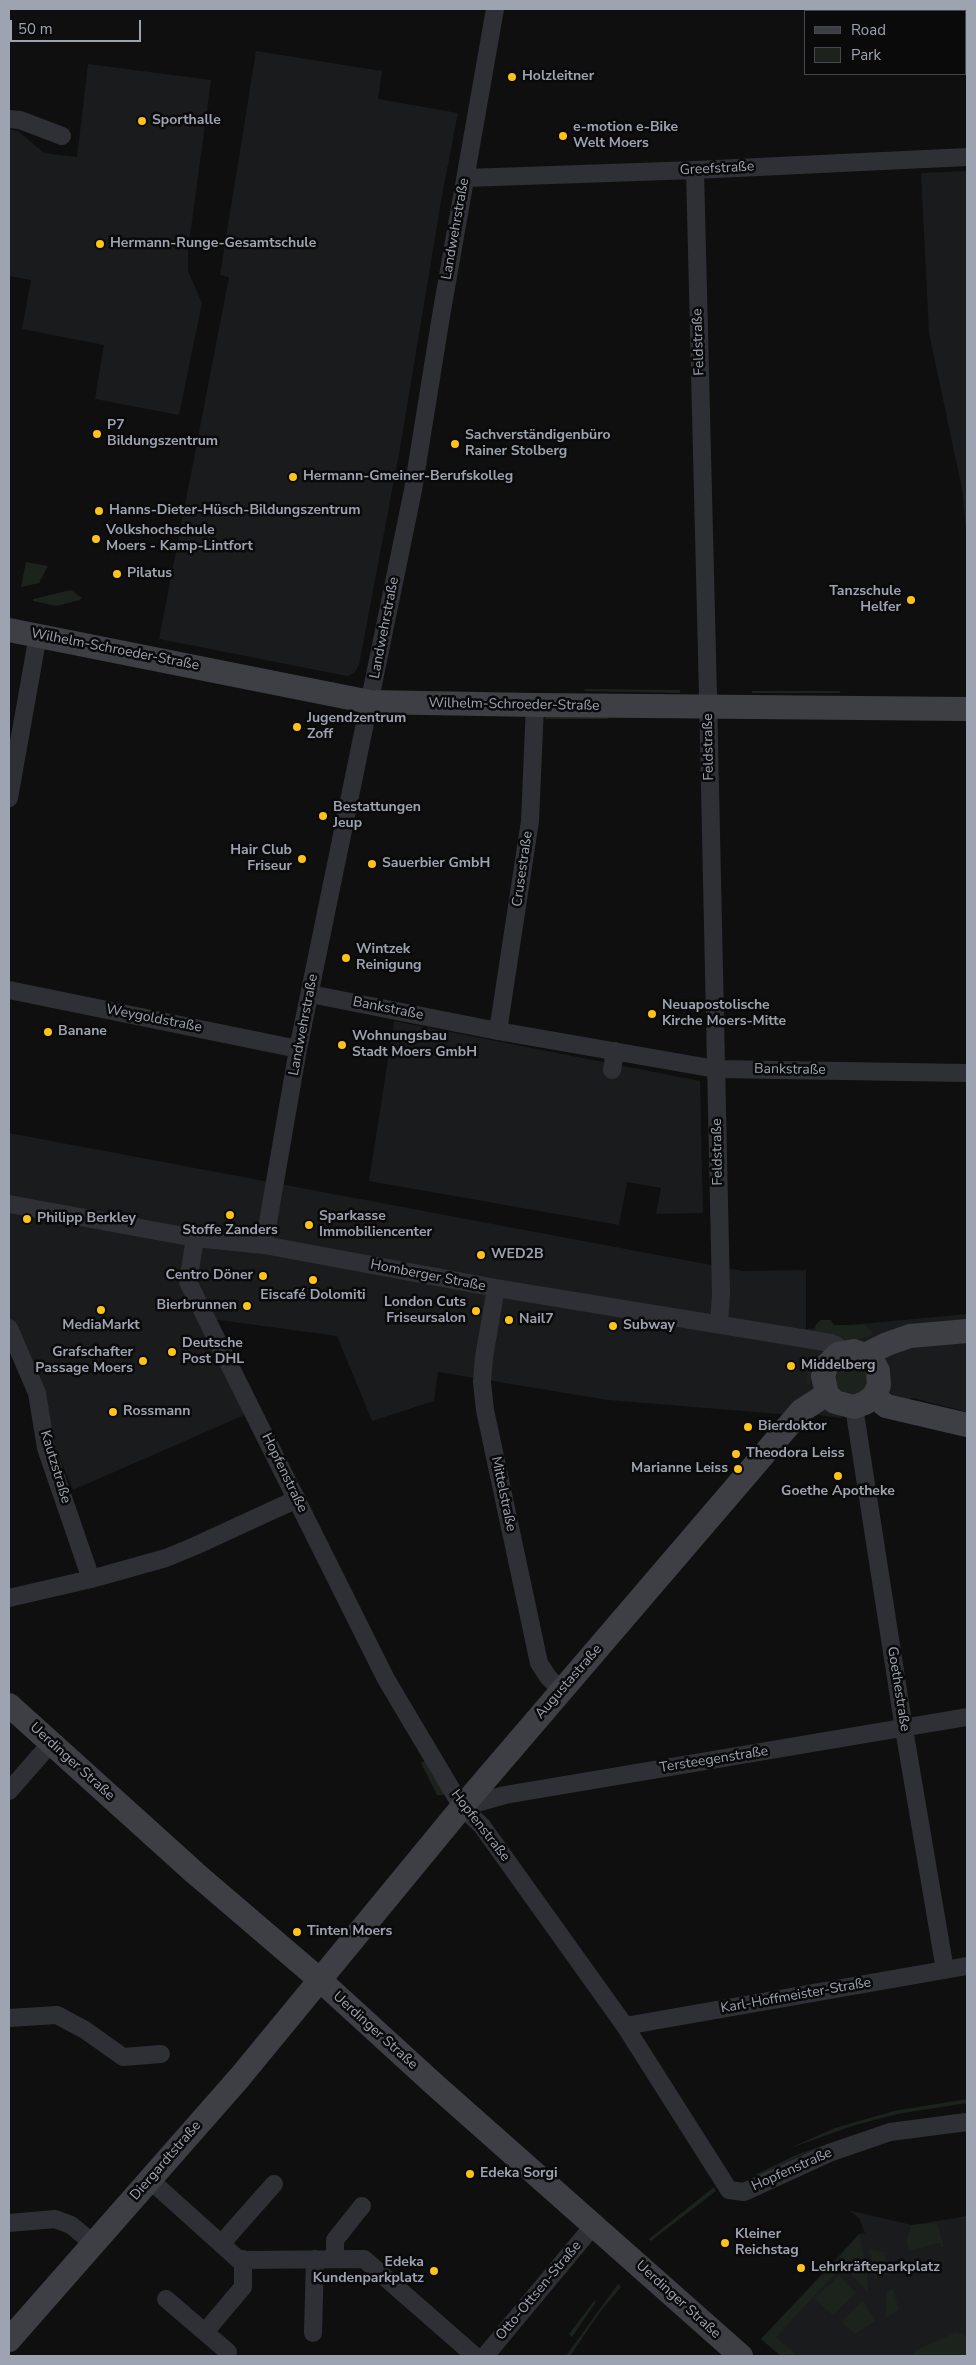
<!DOCTYPE html>
<html>
<head>
<meta charset="utf-8">
<style>
  body { margin:0 }
  #map { position:relative; width:976px; height:2365px; overflow:hidden; background:#0f0f10; font-family:"Nunito Sans",sans-serif }
  canvas { display:block }
  .frame { position:absolute; inset:0; border:10px solid #9ea3b2; pointer-events:none }
  .legend { position:absolute; left:804px; top:10px; width:162px; height:65px; box-sizing:border-box; background:#0a0a0b; border:1px solid #45474e; margin:0; padding:6px 9px; list-style:none; font-size:15px; color:#9ea3b2 }
  .legend li { display:flex; align-items:center; gap:10px; height:25px }
  .legend b { width:25px; border:1px solid #45474e }
  .scale { position:absolute; left:10px; top:20px; width:131px; height:22px; box-sizing:border-box; border:2px solid #9ea3b2; border-top:0; padding-left:6px; font-size:15px; line-height:18px; white-space:nowrap; color:#9ea3b2; -webkit-text-stroke:4px #0a0a0b; paint-order:stroke }
</style>
</head>
<body>
<div id="map">
<canvas width="976" height="2365"></canvas>
<div class="frame"></div>
<ul class="legend">
<li><b style="height:6px;background:#3d3f45"></b>Road</li>
<li><b style="height:14px;background:#1b231c"></b>Park</li>
</ul>
<div class="scale">50 m</div>
</div>
<script>
const context = document.querySelector('canvas').getContext('2d');
context.lineJoin = 'round';
function paint(path, color) { context.fillStyle = color; context.fill(path, 'evenodd'); }
const shape = rows => new Path2D(rows.map(r => 'M' + r).join(''));
function strokePath(path, color, width, dash) { context.strokeStyle = color; context.lineWidth = width; context.lineCap = dash ? 'butt' : 'round'; context.setLineDash(dash || []); context.stroke(path); }
function drawText(font, color, halo, rows, align = 'center') {
  context.font = font + ' "Nunito Sans",sans-serif'; context.lineWidth = 5; context.setLineDash([]); context.textBaseline = 'middle'; context.strokeStyle = halo; context.fillStyle = color; for (const [text, x, y, turn = 0] of rows) {
    context.save(); context.translate(x, y); context.rotate((+turn || 0) * Math.PI / 180); context.textAlign = isNaN(turn) ? turn : align; if (halo) context.strokeText(text, 0, 0); context.fillText(text, 0, 0); context.restore();
  }
}
paint(shape([
  [256,51,382,71,378,99,458,113,441,201,400,448,359,665,354,673,347,676,159,639,229,277,220,275],
  [88,64,211,80,188,251,188,271,202,303,179,415,95,399,104,345,22,329,31,280,9,276,9,129,18,131,44,153,77,157],
  [967,171,967,540,962,489,929,333,921,173],
  [394,1021,700,1081,703,1213,656,1214,661,1188,627,1182,619,1225,369,1181],
  [9,1133,743,1271,806,1270,806,1329,967,1314,967,1412,913,1398,840,1418,799,1412,792,1415,608,1400,438,1372,434,1401,372,1421,337,1336,204,1318,249,1413,73,1490,9,1335],
  [848,2210,912,2225,967,2216,967,2356,781,2356,761,2339,859,2234,865,2233,859,2218]
]), '#1a1b1d');
paint(shape([
  [26,562,48,566,39,583,21,587],
  [71,590,82,598,80,600,56,606,33,601,33,599],
  [584,689,680,690,680,693,585,691],
  [752,691,840,691,840,693,752,693],
  [547,716,609,717,608,719,545,719],
  [821,1320,831,1320,834,1325,865,1325,874,1335,852,1341,814,1334,816,1324],
  [810,1357,823,1357,808,1386,806,1383],
  '836 1379a16 16 0 1 1 32 0a16 16 0 1 1-32 0Z',
  [427,1759,445,1794,443,1795,437,1795,421,1763],
  [967,2099,967,2103,897,2114,852,2126,788,2149,835,2128,894,2111],
  [967,2112,855,2136,799,2156,758,2177,757,2174,796,2155,854,2135,898,2123],
  [714,2187,716,2191,707,2198,651,2241,649,2239],
  [937,2223,944,2247,941,2247,940,2243,909,2251,906,2240,912,2225],
  [859,2234,866,2265,868,2292,837,2260],
  [869,2249,884,2252,889,2274,875,2278],
  [828,2269,835,2274,776,2337,798,2356,781,2356,761,2339],
  [839,2276,856,2293,833,2315,814,2298],
  [618,2284,621,2287,600,2312,570,2356,566,2356],
  [893,2289,899,2310,885,2318,887,2292],
  [863,2300,875,2321,855,2334,841,2322],
  [594,2301,596,2302,572,2337,569,2334],
  [955,2333,962,2334,967,2339,967,2356,912,2356,916,2350]
]), '#1b231c');
strokePath(shape([
  [9,119,20,120,62,136],
  [695,170,708,695,721,1294,719,1324],
  [466,178,695,170,967,157],
  [9,798,38,635],
  [9,990,298,1049],
  [310,994,498,1031,716,1069,967,1073],
  [498,1031,530,821,535,705],
  [612,1070,615,1051],
  [9,1204,195,1238,264,1245,496,1288,831,1343,836,1345,844,1352],
  [195,1238,188,1282,386,1679,462,1807,482,1826,625,2026,729,2190,744,2192,829,2153,890,2132,967,2122],
  [264,1245,298,1049,413,490,441,316,495,9],
  [496,1288,484,1357,482,1382,485,1410,539,1663,548,1677,562,1691],
  [9,1328,37,1393,46,1448,91,1579],
  [854,1407,904,1729,945,1970],
  [9,1598,91,1579,166,1558,195,1546,297,1499],
  [9,1791,51,1743],
  [462,1807,505,1795,967,1717],
  [9,2018,57,2015,85,2030,123,2057,161,2054],
  [625,2026,967,1966],
  [149,2179,239,2260,364,2259,475,2356],
  [9,2223,55,2219,71,2225,95,2245],
  [221,2244,274,2184],
  [335,2259,335,2240,362,2206],
  [166,2299,228,2352],
  [205,2332,243,2287,243,2259],
  [313,2333,315,2259],
  [485,2356,593,2226]
]), '#2f3035', 18);
strokePath(shape([
  [9,630,370,702,535,705,967,709],
  [865,1355,872,1360,878,1371,879,1385,874,1396,865,1403,854,1407,835,1402,827,1394,823,1376,827,1365,838,1354,854,1351,865,1355,887,1344,910,1336,967,1331],
  [874,1396,886,1406,967,1425],
  [9,1705,195,1873,320,1980,435,2085,741,2356],
  [9,2340,240,2077,462,1807,801,1411,827,1394]
]), '#3d3f45', 24);
for (const [x, y, r, color] of [
  [512,77,5,"#ffc218"],
  [142,121,5,"#ffc218"],
  [563,136,5,"#ffc218"],
  [100,244,5,"#ffc218"],
  [97,434,5,"#ffc218"],
  [455,444,5,"#ffc218"],
  [293,477,5,"#ffc218"],
  [99,511,5,"#ffc218"],
  [96,539,5,"#ffc218"],
  [117,574,5,"#ffc218"],
  [911,600,5,"#ffc218"],
  [297,727,5,"#ffc218"],
  [323,816,5,"#ffc218"],
  [302,859,5,"#ffc218"],
  [372,864,5,"#ffc218"],
  [346,958,5,"#ffc218"],
  [652,1014,5,"#ffc218"],
  [48,1032,5,"#ffc218"],
  [342,1045,5,"#ffc218"],
  [230,1215,5,"#ffc218"],
  [27,1219,5,"#ffc218"],
  [309,1225,5,"#ffc218"],
  [481,1255,5,"#ffc218"],
  [263,1276,5,"#ffc218"],
  [313,1280,5,"#ffc218"],
  [247,1306,5,"#ffc218"],
  [101,1310,5,"#ffc218"],
  [476,1311,5,"#ffc218"],
  [509,1320,5,"#ffc218"],
  [613,1326,5,"#ffc218"],
  [172,1352,5,"#ffc218"],
  [143,1361,5,"#ffc218"],
  [791,1366,5,"#ffc218"],
  [113,1412,5,"#ffc218"],
  [748,1427,5,"#ffc218"],
  [736,1454,5,"#ffc218"],
  [738,1469,5,"#ffc218"],
  [838,1476,5,"#ffc218"],
  [297,1932,5,"#ffc218"],
  [470,2174,5,"#ffc218"],
  [725,2243,5,"#ffc218"],
  [801,2268,5,"#ffc218"],
  [434,2271,5,"#ffc218"]
]) { const dot = new Path2D(); dot.arc(x, y, r, 0, 2 * Math.PI); context.fillStyle = color; context.fill(dot); strokePath(dot, '#0a0a0b', 2); }
drawText('bold 14px', '#9ea3b2', '#0a0a0b', [
  ["Holzleitner",522,77],
  ["Sporthalle",152,121],
  ["e-motion e-Bike",573,128],
  ["Welt Moers",573,144],
  ["Hermann-Runge-Gesamtschule",110,244],
  ["P7",107,426],
  ["Bildungszentrum",107,442],
  ["Sachverständigenbüro",465,436],
  ["Rainer Stolberg",465,452],
  ["Hermann-Gmeiner-Berufskolleg",303,477],
  ["Hanns-Dieter-Hüsch-Bildungszentrum",109,511],
  ["Volkshochschule",106,531],
  ["Moers - Kamp-Lintfort",106,547],
  ["Pilatus",127,574],
  ["Tanzschule",901,592,"right"],
  ["Helfer",901,608,"right"],
  ["Jugendzentrum",307,719],
  ["Zoff",307,735],
  ["Bestattungen",333,808],
  ["Jeup",333,824],
  ["Hair Club",292,851,"right"],
  ["Friseur",292,867,"right"],
  ["Sauerbier GmbH",382,864],
  ["Wintzek",356,950],
  ["Reinigung",356,966],
  ["Neuapostolische",662,1006],
  ["Kirche Moers-Mitte",662,1022],
  ["Banane",58,1032],
  ["Wohnungsbau",352,1037],
  ["Stadt Moers GmbH",352,1053],
  ["Sparkasse",319,1217],
  ["Immobiliencenter",319,1233],
  ["Philipp Berkley",37,1219],
  ["Stoffe Zanders",230,1231,"center"],
  ["WED2B",491,1255],
  ["Centro Döner",253,1276,"right"],
  ["Eiscafé Dolomiti",313,1296,"center"],
  ["London Cuts",466,1303,"right"],
  ["Friseursalon",466,1319,"right"],
  ["Bierbrunnen",237,1306,"right"],
  ["Nail7",519,1320],
  ["MediaMarkt",101,1326,"center"],
  ["Subway",623,1326],
  ["Deutsche",182,1344],
  ["Post DHL",182,1360],
  ["Grafschafter",133,1353,"right"],
  ["Passage Moers",133,1369,"right"],
  ["Middelberg",801,1366],
  ["Rossmann",123,1412],
  ["Bierdoktor",758,1427],
  ["Theodora Leiss",746,1454],
  ["Marianne Leiss",728,1469,"right"],
  ["Goethe Apotheke",838,1492,"center"],
  ["Tinten Moers",307,1932],
  ["Edeka Sorgi",480,2174],
  ["Kleiner",735,2235],
  ["Reichstag",735,2251],
  ["Edeka",424,2263,"right"],
  ["Kundenparkplatz",424,2279,"right"],
  ["Lehrkräfteparkplatz",811,2268]
], 'left');
drawText('14px', '#9ea3b2', '#0a0a0b', [
  ["Greefstraße",717,169,-3],
  ["Landwehrstraße",456,229,-80],
  ["Feldstraße",699,342,-92],
  ["Landwehrstraße",385,628,-79],
  ["Wilhelm-Schroeder-Straße",115,650,11],
  ["Wilhelm-Schroeder-Straße",514,705,1],
  ["Feldstraße",709,747,-91],
  ["Crusestraße",523,869,-82],
  ["Bankstraße",388,1009,11],
  ["Weygoldstraße",154,1019,11],
  ["Landwehrstraße",304,1025,-79],
  ["Bankstraße",790,1070,1],
  ["Feldstraße",718,1152,-91],
  ["Homberger Straße",428,1276,11],
  ["Kautzstraße",55,1467,73],
  ["Hopfenstraße",284,1473,64],
  ["Mittelstraße",503,1494,78],
  ["Augustastraße",569,1682,-49],
  ["Goethestraße",898,1689,81],
  ["Tersteegenstraße",714,1760,-9],
  ["Uerdinger Straße",72,1762,42],
  ["Hopfenstraße",480,1826,52],
  ["Karl-Hoffmeister-Straße",796,1996,-10],
  ["Uerdinger Straße",375,2031,42],
  ["Diergardtstraße",166,2161,-49],
  ["Hopfenstraße",792,2170,-24],
  ["Otto-Ottsen-Straße",539,2291,-50],
  ["Uerdinger Straße",678,2300,42]
]);
</script>
</body>
</html>
